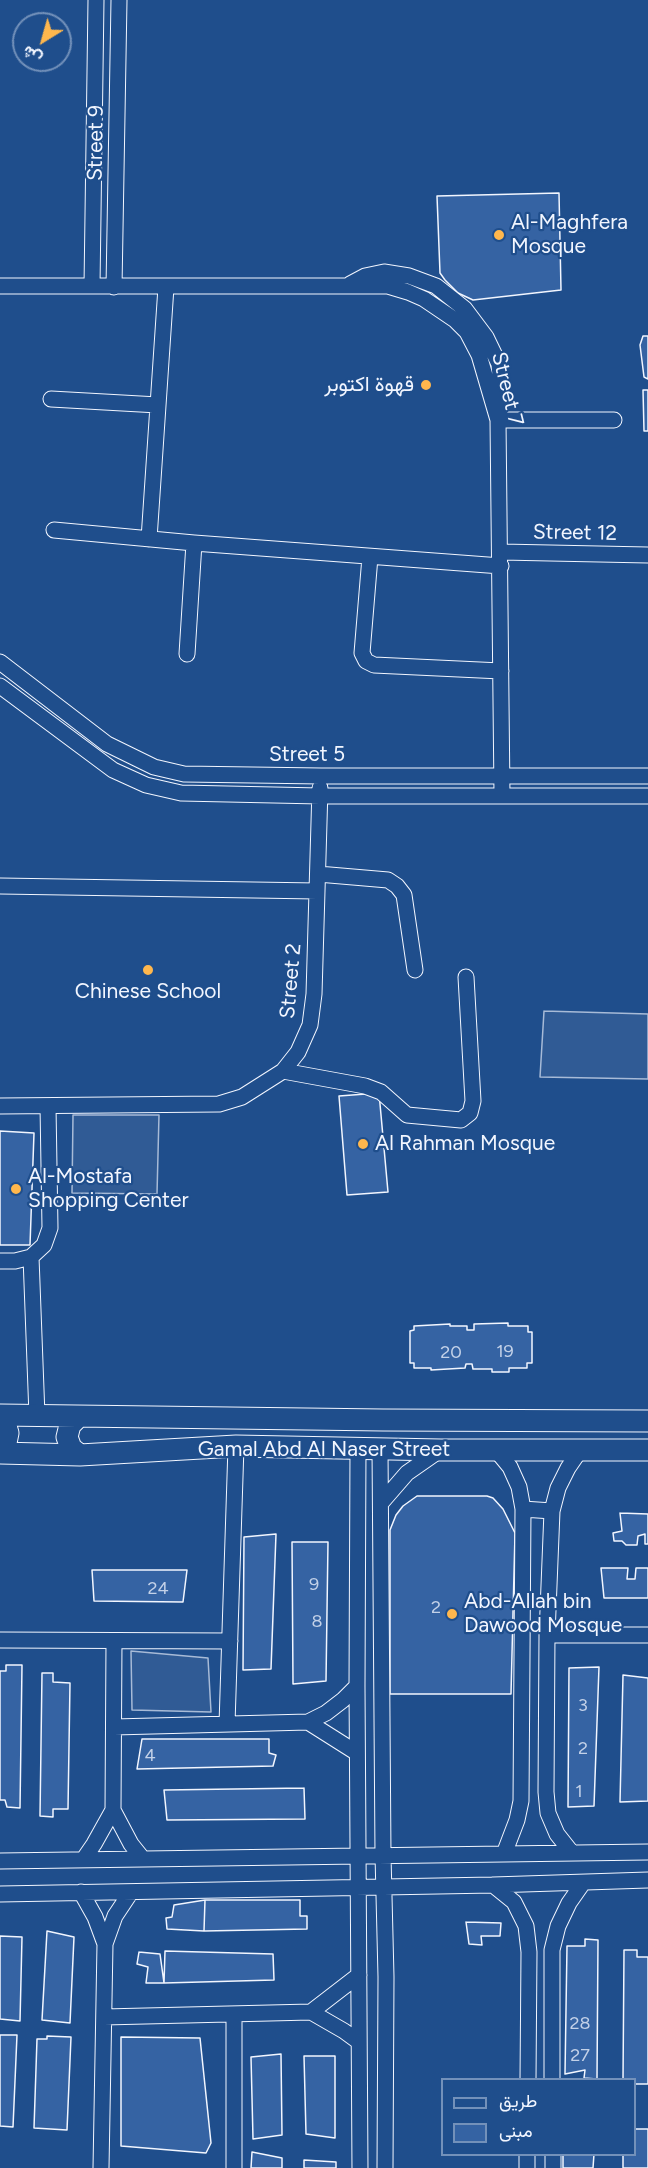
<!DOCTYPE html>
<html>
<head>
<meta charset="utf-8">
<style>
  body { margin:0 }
  #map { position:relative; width:648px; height:2168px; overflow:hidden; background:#1f4e8c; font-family:Figtree,Vazirmatn,sans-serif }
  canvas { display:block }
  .legend { position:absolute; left:441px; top:2078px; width:195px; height:78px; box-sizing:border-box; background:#1f4e8c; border:2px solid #7391ba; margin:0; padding:8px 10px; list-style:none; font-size:18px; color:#f2f6ff }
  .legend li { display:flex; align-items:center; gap:12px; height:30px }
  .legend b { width:30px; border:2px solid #7391ba }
  .north { position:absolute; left:12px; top:12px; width:60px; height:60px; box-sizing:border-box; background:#1f4e8c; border:2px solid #7391ba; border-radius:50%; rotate:217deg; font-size:16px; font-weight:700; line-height:24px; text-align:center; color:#f2f6ff }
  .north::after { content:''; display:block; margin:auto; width:21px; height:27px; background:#ffb74d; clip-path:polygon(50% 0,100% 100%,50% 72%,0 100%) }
</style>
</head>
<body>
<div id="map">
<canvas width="648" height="2168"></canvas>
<ul class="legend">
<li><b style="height:8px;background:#1f4e8c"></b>طريق</li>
<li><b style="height:16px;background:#3563a3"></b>مبنى</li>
</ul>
<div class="north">ش</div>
</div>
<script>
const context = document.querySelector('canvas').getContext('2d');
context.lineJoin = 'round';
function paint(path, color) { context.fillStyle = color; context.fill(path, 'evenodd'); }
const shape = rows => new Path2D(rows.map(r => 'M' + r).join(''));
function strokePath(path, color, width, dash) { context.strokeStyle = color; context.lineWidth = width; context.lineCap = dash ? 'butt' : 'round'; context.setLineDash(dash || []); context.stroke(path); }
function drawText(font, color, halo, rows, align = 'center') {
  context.font = font + ' Figtree,Vazirmatn,sans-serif'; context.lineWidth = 4.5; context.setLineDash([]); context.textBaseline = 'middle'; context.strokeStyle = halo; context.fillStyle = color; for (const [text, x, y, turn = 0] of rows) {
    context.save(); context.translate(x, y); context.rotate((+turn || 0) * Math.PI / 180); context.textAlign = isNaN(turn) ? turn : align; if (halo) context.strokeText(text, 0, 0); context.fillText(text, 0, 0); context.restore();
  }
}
const built = shape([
  [544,1011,648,1014,648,1079,540,1077,544,1011],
  [73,1115,159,1115,157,1194,72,1193,73,1115],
  [131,1651,208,1658,211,1712,132,1710,131,1651]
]);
paint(built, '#305b95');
strokePath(built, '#a8bbd7', 1.5);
const building = shape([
  [559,193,561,290,473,300,458,293,445,280,440,273,437,196,559,193],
  [643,336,648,336,648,379,644,377,640,345,643,336],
  [643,390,648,390,648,431,644,431,643,390],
  [379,1093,388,1192,347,1195,339,1096,379,1093],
  [0,1131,34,1133,30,1245,0,1245,0,1131],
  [508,1323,508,1326,528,1326,528,1332,532,1332,532,1363,527,1363,527,1368,509,1368,509,1372,492,1372,492,1369,473,1369,472,1364,466,1364,465,1368,431,1370,431,1368,414,1368,414,1363,410,1363,410,1331,414,1330,414,1326,450,1324,450,1326,467,1326,467,1330,474,1330,474,1324,508,1323],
  [417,1496,487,1496,493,1498,503,1509,515,1533,511,1694,390,1694,390,1530,396,1515,403,1506,417,1496],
  [620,1513,648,1514,648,1544,645,1544,645,1534,638,1536,637,1545,626,1545,622,1541,614,1541,613,1533,622,1531,620,1513],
  [276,1534,271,1669,243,1670,244,1537,276,1534],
  [292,1542,328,1542,326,1681,293,1684,292,1542],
  [601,1568,628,1568,627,1579,635,1579,636,1568,648,1568,648,1598,604,1598,601,1568],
  [92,1570,187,1570,183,1602,94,1601,92,1570],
  [6,1665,22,1665,20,1808,7,1807,5,1800,0,1800,0,1671,6,1671,6,1665],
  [599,1667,594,1806,568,1807,569,1668,599,1667],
  [42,1673,53,1673,53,1682,70,1683,68,1809,53,1809,53,1817,40,1816,42,1673],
  [623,1675,648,1678,648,1801,620,1802,623,1675],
  [142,1739,269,1739,269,1753,276,1755,273,1766,137,1769,142,1739],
  [304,1788,305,1819,167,1820,164,1790,304,1788],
  [205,1900,300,1900,300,1916,307,1916,307,1929,204,1931,205,1900],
  [205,1900,204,1931,167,1929,166,1918,172,1917,174,1905,205,1900],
  [466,1922,501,1923,500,1936,481,1936,482,1945,469,1944,466,1922],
  [47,1931,74,1937,70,2023,42,2020,47,1931],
  [0,1936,22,1937,20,2021,0,2019,0,1936],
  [585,1939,598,1940,597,2079,584,2078,585,2070,565,2074,567,1946,585,1946,585,1939],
  [624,1950,637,1950,637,1957,648,1957,648,2084,635,2084,634,2090,634,2080,623,2080,624,1950],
  [165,1951,273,1954,274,1980,164,1983,165,1951],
  [139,1952,160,1954,164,1983,146,1983,148,1967,137,1964,139,1952],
  [0,2035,17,2035,13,2127,0,2126,0,2035],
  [47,2036,71,2037,67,2130,34,2128,37,2039,47,2039,47,2036],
  [121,2037,200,2038,211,2143,206,2153,121,2146,121,2037],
  [281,2054,282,2135,253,2139,251,2057,281,2054],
  [304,2056,335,2056,335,2138,306,2134,304,2056],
  [634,2129,648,2129,648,2168,623,2168,623,2154,634,2154,634,2129],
  [252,2152,282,2158,282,2168,251,2168,252,2152],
  [563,2154,594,2154,593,2168,563,2168,563,2154],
  [304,2160,336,2162,336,2168,304,2168,304,2160]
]);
paint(building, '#3563a3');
strokePath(building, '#f2f6ff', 1.5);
const minor = shape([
  [350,284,365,276,384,272,409,276,436,286,465,309,486,337,499,364,502,399,498,420],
  [0,286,388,286,408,292,424,299,455,320,467,332,479,355,498,420,502,795],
  [92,286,96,0],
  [114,287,119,0],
  [51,399,158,405],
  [498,420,614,420],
  [54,530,194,543,501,566],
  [149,539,166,287],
  [501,552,648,555],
  [370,557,362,653,366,661,374,665,501,671],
  [187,654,194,543],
  [0,662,107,744,154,767,184,774,321,776,648,776],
  [0,686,113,770,146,785,181,793,320,796,648,796],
  [318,874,388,880,397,886,404,895,415,970],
  [0,886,317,891],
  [283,1071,365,1086,381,1092,407,1115,461,1120,470,1113,473,1101,466,977],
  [0,1106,219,1104,242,1097,283,1071,298,1052,310,1025,314,994,320,788],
  [31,1257,37,1416],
  [0,1261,15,1261,31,1257,44,1245,50,1228,48,1106],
  [358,1448,357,1686,360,2168],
  [380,1449,383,1855,386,1977,385,2168],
  [496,1450,510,1467,519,1487,523,1509,521,1801,517,1820,504,1854],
  [381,1503,407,1473,440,1450],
  [523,1509,552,1511],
  [547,1635,648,1635],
  [0,1640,230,1641],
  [308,1722,357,1753],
  [227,1724,236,1446],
  [114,1727,308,1722,326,1713,343,1700,357,1686],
  [113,1810,131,1844,143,1859],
  [572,1853,557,1834,548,1813,546,1792,547,1635,552,1511,558,1488,568,1468,581,1449],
  [83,1860,94,1844,113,1810,114,1641],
  [0,1861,648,1852],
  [493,1885,514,1902,526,1926,529,1952,528,2080],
  [81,1892,95,1917,105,1944],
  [0,1894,493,1885,648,1880],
  [311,2012,359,1975],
  [234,2014,234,2168],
  [104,2017,311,2012,344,2031,359,2042],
  [552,2080,552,1950,558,1926,569,1903,583,1883],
  [553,2154,553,2168],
  [101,2168,105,1944,115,1916,131,1892],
  [527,2168,527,2154]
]);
const secondary = shape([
  [0,1415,383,1420,648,1421],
  [78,1417,70,1425,67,1437,71,1448,80,1455],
  [0,1418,5,1423,8,1433,6,1443,0,1449],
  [0,1453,80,1455,236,1446,441,1450,648,1450]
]);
strokePath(minor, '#f2f6ff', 17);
strokePath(secondary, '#f2f6ff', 23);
strokePath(minor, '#1f4e8c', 15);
strokePath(secondary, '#1f4e8c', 21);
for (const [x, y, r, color] of [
  [499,235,6,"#ffb74d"],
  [426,385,6,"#ffb74d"],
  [148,970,6,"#ffb74d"],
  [363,1144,6,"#ffb74d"],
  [16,1189,6,"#ffb74d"],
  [452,1614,6,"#ffb74d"]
]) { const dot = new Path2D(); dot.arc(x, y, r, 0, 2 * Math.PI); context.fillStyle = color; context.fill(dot); strokePath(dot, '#1f4e8c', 2); }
drawText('18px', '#c3d1e8', null, [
  ["19",505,1352],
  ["20",451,1353],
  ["9",314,1585],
  ["24",158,1589],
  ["2",436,1608],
  ["8",317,1622],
  ["3",583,1706],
  ["2",583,1749],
  ["4",150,1756],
  ["1",579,1792],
  ["28",580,2024],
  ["27",580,2056]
]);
drawText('21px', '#f2f6ff', '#1f4e8c', [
  ["Street 9",96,143,-89],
  ["Street 7",507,389,76],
  ["Street 12",575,533,1],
  ["Street 5",307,755],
  ["Street 2",291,981,-85],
  ["Gamal Abd Al Naser Street",324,1450]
]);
drawText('21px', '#f2f6ff', '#1f4e8c', [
  ["Al-Maghfera",511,223],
  ["Mosque",511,247],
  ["قهوة اكتوبر",414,385,"right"],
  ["Chinese School",148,992,"center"],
  ["Al Rahman Mosque",375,1144],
  ["Al-Mostafa",28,1177],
  ["Shopping Center",28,1201],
  ["Abd-Allah bin",464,1602],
  ["Dawood Mosque",464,1626]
], 'left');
</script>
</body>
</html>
